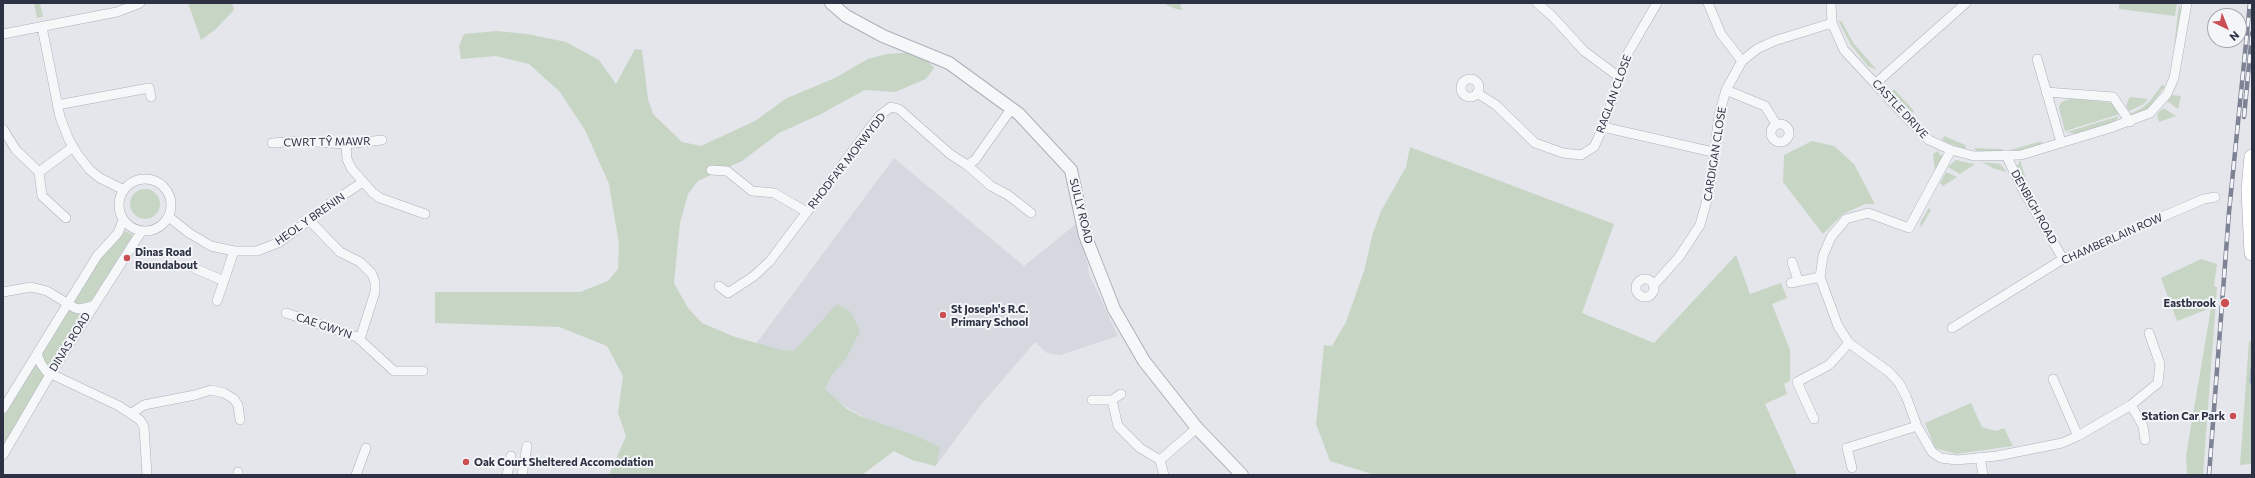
<!DOCTYPE html>
<html>
<head>
<meta charset="utf-8">
<style>
  body { margin:0 }
  #map { position:relative; width:2255px; height:478px; overflow:hidden; background:#e4e6eb; font-family:Commissioner,sans-serif }
  canvas { display:block }
  .frame { position:absolute; inset:0; border:4px solid #2c3143; pointer-events:none }
  .north { position:absolute; left:2207px; top:8px; width:40px; height:40px; box-sizing:border-box; background:#f3f5f8; border:1px solid #a3a7b0; border-radius:50%; rotate:137deg; font-size:11px; font-weight:700; line-height:16px; text-align:center; color:#2c3143 }
  .north::after { content:''; display:block; margin:auto; width:14px; height:18px; background:#cb4e52; clip-path:polygon(50% 0,100% 100%,50% 72%,0 100%) }
</style>
</head>
<body>
<div id="map">
<canvas width="2255" height="478"></canvas>
<div class="frame"></div>
<div class="north">N</div>
</div>
<script>
const context = document.querySelector('canvas').getContext('2d');
context.lineJoin = 'round';
function paint(path, color) { context.fillStyle = color; context.fill(path, 'evenodd'); }
const shape = rows => new Path2D(rows.map(r => 'M' + r).join(''));
function strokePath(path, color, width, dash) { context.strokeStyle = color; context.lineWidth = width; context.lineCap = dash ? 'butt' : 'round'; context.setLineDash(dash || []); context.stroke(path); }
function drawText(font, color, halo, rows, align = 'center') {
  context.font = font + ' Commissioner,sans-serif'; context.lineWidth = 4; context.setLineDash([]); context.textBaseline = 'middle'; context.strokeStyle = halo; context.fillStyle = color; for (const [text, x, y, turn = 0] of rows) {
    context.save(); context.translate(x, y); context.rotate((+turn || 0) * Math.PI / 180); context.textAlign = isNaN(turn) ? turn : align; if (halo) context.strokeText(text, 0, 0); context.fillText(text, 0, 0); context.restore();
  }
}
paint(shape([
  [894,158,1024,266,1081,220,1089,274,1118,336,1060,355,1047,353,1035,342,980,406,935,467,895,436,813,387,755,345]
]), '#d6d8e0');
paint(shape([
  [34,3,40,3,43,17,37,18],
  [188,3,232,3,234,10,216,29,201,40],
  [1162,3,1180,3,1182,10,1176,9],
  [2119,3,2177,3,2175,16,2119,9],
  [2179,5,2181,9,2174,47,2178,11],
  [1838,20,1842,22,1854,44,1877,70,1868,66,1851,45],
  [497,31,527,34,566,42,599,60,616,84,635,49,642,50,648,99,653,114,682,142,701,146,755,121,787,98,835,78,868,59,887,54,920,52,934,68,926,79,895,92,865,90,819,115,779,133,742,161,698,181,688,194,680,223,674,283,688,308,702,323,735,337,782,350,794,351,837,304,851,312,860,331,847,357,831,376,825,389,847,409,862,417,914,435,940,447,936,466,912,460,894,451,862,475,609,475,626,436,618,413,623,376,607,346,559,327,435,323,435,292,580,292,608,281,618,269,619,244,609,184,585,130,560,92,529,64,496,56,461,59,459,46,464,34],
  [2162,85,2165,86,2148,109,2131,115,2130,114,2142,108,2150,101],
  [1894,89,1914,111,1912,113,1892,92],
  [2172,95,2181,96,2178,109,2167,101],
  [2073,98,2112,103,2120,114,2065,131,2059,108,2061,102],
  [2129,98,2131,97,2148,99,2142,105,2129,111,2126,106],
  [2162,109,2165,109,2176,116,2159,122,2157,115],
  [2119,116,2115,122,2076,134,2067,132],
  [1944,136,1965,145,1966,148,1965,149,1948,143,1942,140],
  [1812,141,1834,146,1854,164,1875,204,1865,204,1843,214,1823,234,1783,182,1784,155],
  [2042,141,2041,145,2011,152,2010,150],
  [1410,147,1614,224,1582,313,1654,343,1736,255,1750,294,1781,283,1787,298,1772,304,1790,350,1790,381,1784,384,1787,394,1765,404,1797,475,1375,475,1330,461,1316,424,1324,345,1332,346,1346,322,1364,271,1373,233,1381,211,1406,167],
  [1974,148,2002,149,2002,151,1990,153,1976,151],
  [1938,151,1940,155,1943,155,1943,157,1935,171,1933,154],
  [1956,160,1974,164,1975,164,1960,174,1948,167],
  [2020,160,2028,186,2038,202,2036,204,2016,169],
  [1982,162,2000,164,2007,172,1995,169],
  [1946,172,1957,177,1943,186,1940,183],
  '130 204a15 15 0 1 1 30 0a15 15 0 1 1-30 0Z',
  [1929,208,1931,210,1921,227,1920,223],
  [125,231,133,235,93,298,89,302,80,305,73,304,98,261],
  [2201,259,2217,264,2214,286,2217,287,2203,475,2187,475,2186,456,2211,308,2177,321,2161,278],
  [69,309,84,313,49,370,42,356,43,351],
  [2249,341,2252,342,2252,464,2240,465],
  [36,363,45,376,3,447,3,416],
  [1971,403,1982,427,1996,431,2004,428,2013,446,1956,454,1935,448,1925,423]
]), '#c7d5c5');
strokePath(shape([
  [2251,382,2252,368]
]), '#a0afca', 3);
const minor = shape([
  [1537,3,1552,16,1584,51,1619,77],
  [1708,3,1721,34,1742,61],
  [1831,3,1832,23,1844,50,1906,117,1929,140,1951,150,1974,156,2021,155,2110,128,2150,113,2167,94,2174,78,2187,3],
  [42,27,60,117,69,140,78,155,90,170,100,178,124,190],
  [3,34,117,12,140,3],
  [2037,59,2061,142],
  '1461 88a9 9 0 1 1 18 0a9 9 0 1 1-18 0Z',
  [1876,83,1966,3],
  [1726,90,1765,106,1776,124],
  [2046,92,2113,97,2130,122],
  [1477,93,1496,105,1535,143,1563,153,1581,155,1594,147,1603,127,1628,53,1657,3],
  [57,105,149,88,151,97],
  '1771 133a9 9 0 1 1 18 0a9 9 0 1 1-18 0Z',
  [1603,127,1713,152],
  [3,129,16,150,39,172],
  [272,143,300,141,346,144,382,140],
  [346,144,347,159,351,168,373,193,380,198,425,214],
  [1951,150,1909,228,1868,213,1846,219,1831,237,1823,256,1820,277,1838,326,1849,343,1889,372,1899,383,1906,396,1917,426,1932,452,1941,458,1957,460,1997,456,2062,443,2078,436,2131,405,2158,383,2160,364,2149,333],
  [2006,155,2023,190,2063,259],
  [967,165,991,186,1008,195,1031,213],
  [711,170,727,171,752,191,774,193,807,212],
  '119 205a26 26 0 1 1 52 0a26 26 0 1 1-52 0Z',
  [169,217,189,233,211,246,234,251,257,251,280,242,331,203,363,182],
  [66,218,42,196,39,172,73,147],
  [309,220,340,252,360,262,372,274,375,282,375,292,360,339],
  [1792,262,1798,280],
  [194,268,224,281],
  '1636 288a9 9 0 1 1 18 0a9 9 0 1 1-18 0Z',
  [1791,283,1820,277],
  [719,286,728,293,754,276,770,261,879,116,891,107,899,109,950,154,967,165,975,160,1011,109],
  [1653,286,1679,257,1700,225,1710,189,1719,115,1726,90,1742,61,1757,49,1774,41,1832,23],
  [3,292,31,287,47,291,75,308,80,309,93,306],
  [217,301,234,251],
  [286,313,357,337,394,371,423,371],
  [1952,328,2063,259,2204,199,2215,197],
  [37,353,41,364,47,372,119,406,140,420,144,427,147,475],
  [2053,379,2078,436],
  [1121,394,1112,400,1118,426,1140,448,1160,460],
  [1092,400,1112,400],
  [2131,405,2143,426,2145,440],
  [3,409,97,256,118,233,123,220],
  [132,413,144,405,195,395,211,390,224,393,234,399,238,405,240,420],
  [1814,419,1797,382,1829,365,1849,343],
  [3,455,51,373,141,232],
  [1980,457,1983,475],
  [1852,468,1847,448,1917,426],
  [238,472,238,475],
  [356,475,366,448],
  [507,475,511,456],
  [522,475,527,446],
  [1164,475,1160,460,1197,428]
]);
const tertiary = shape([
  [831,3,846,16,883,36,949,63,1019,114,1071,170,1085,235,1114,309,1144,361,1197,428,1242,475]
]);
const primary = shape([
  [2252,157,2249,190,2252,253]
]);
strokePath(minor, '#adb0b9', 10);
strokePath(tertiary, '#adb0b9', 14);
strokePath(primary, '#a3a9b7', 16);
strokePath(minor, '#f6f7f9', 9);
strokePath(tertiary, '#f6f7f9', 12);
strokePath(primary, '#fff', 15);
const rail = shape([
  [2244,117,2252,33],
  [2209,475,2229,212,2250,3]
]);
strokePath(rail, '#7d8394', 4.5);
strokePath(rail, '#f3f5f8', 3, [9]);
for (const [x, y, r, color] of [
  [127,258,4,"#cb4e52"],
  [2225,303,5,"#cb4e52"],
  [943,315,4,"#cb4e52"],
  [2233,416,4,"#cb4e52"],
  [466,462,4,"#cb4e52"]
]) { const dot = new Path2D(); dot.arc(x, y, r, 0, 2 * Math.PI); context.fillStyle = color; context.fill(dot); strokePath(dot, '#f3f5f8', 1.5); }
drawText('11px', '#2c3143', '#f3f5f8', [
  ["RAGLAN CLOSE",1614,94,-70],
  ["CASTLE DRIVE",1900,109,47],
  ["CWRT TŶ MAWR",327,142,-1],
  ["CARDIGAN CLOSE",1715,154,-81],
  ["RHODFA'R MORWYDD",847,161,-52],
  ["DENBIGH ROAD",2034,207,61],
  ["SULLY ROAD",1081,211,76],
  ["HEOL Y BRENIN",310,219,-35],
  ["CHAMBERLAIN ROW",2112,239,-24],
  ["CAE GWYN",324,326,19],
  ["DINAS ROAD",70,342,-58]
]);
drawText('bold 11px', '#2c3143', '#f3f5f8', [
  ["Dinas Road",135,252],
  ["Roundabout",135,265],
  ["Eastbrook",2216,303,"right"],
  ["St Joseph's R.C.",951,309],
  ["Primary School",951,322],
  ["Station Car Park",2225,416,"right"],
  ["Oak Court Sheltered Accomodation",474,462]
], 'left');
</script>
</body>
</html>
